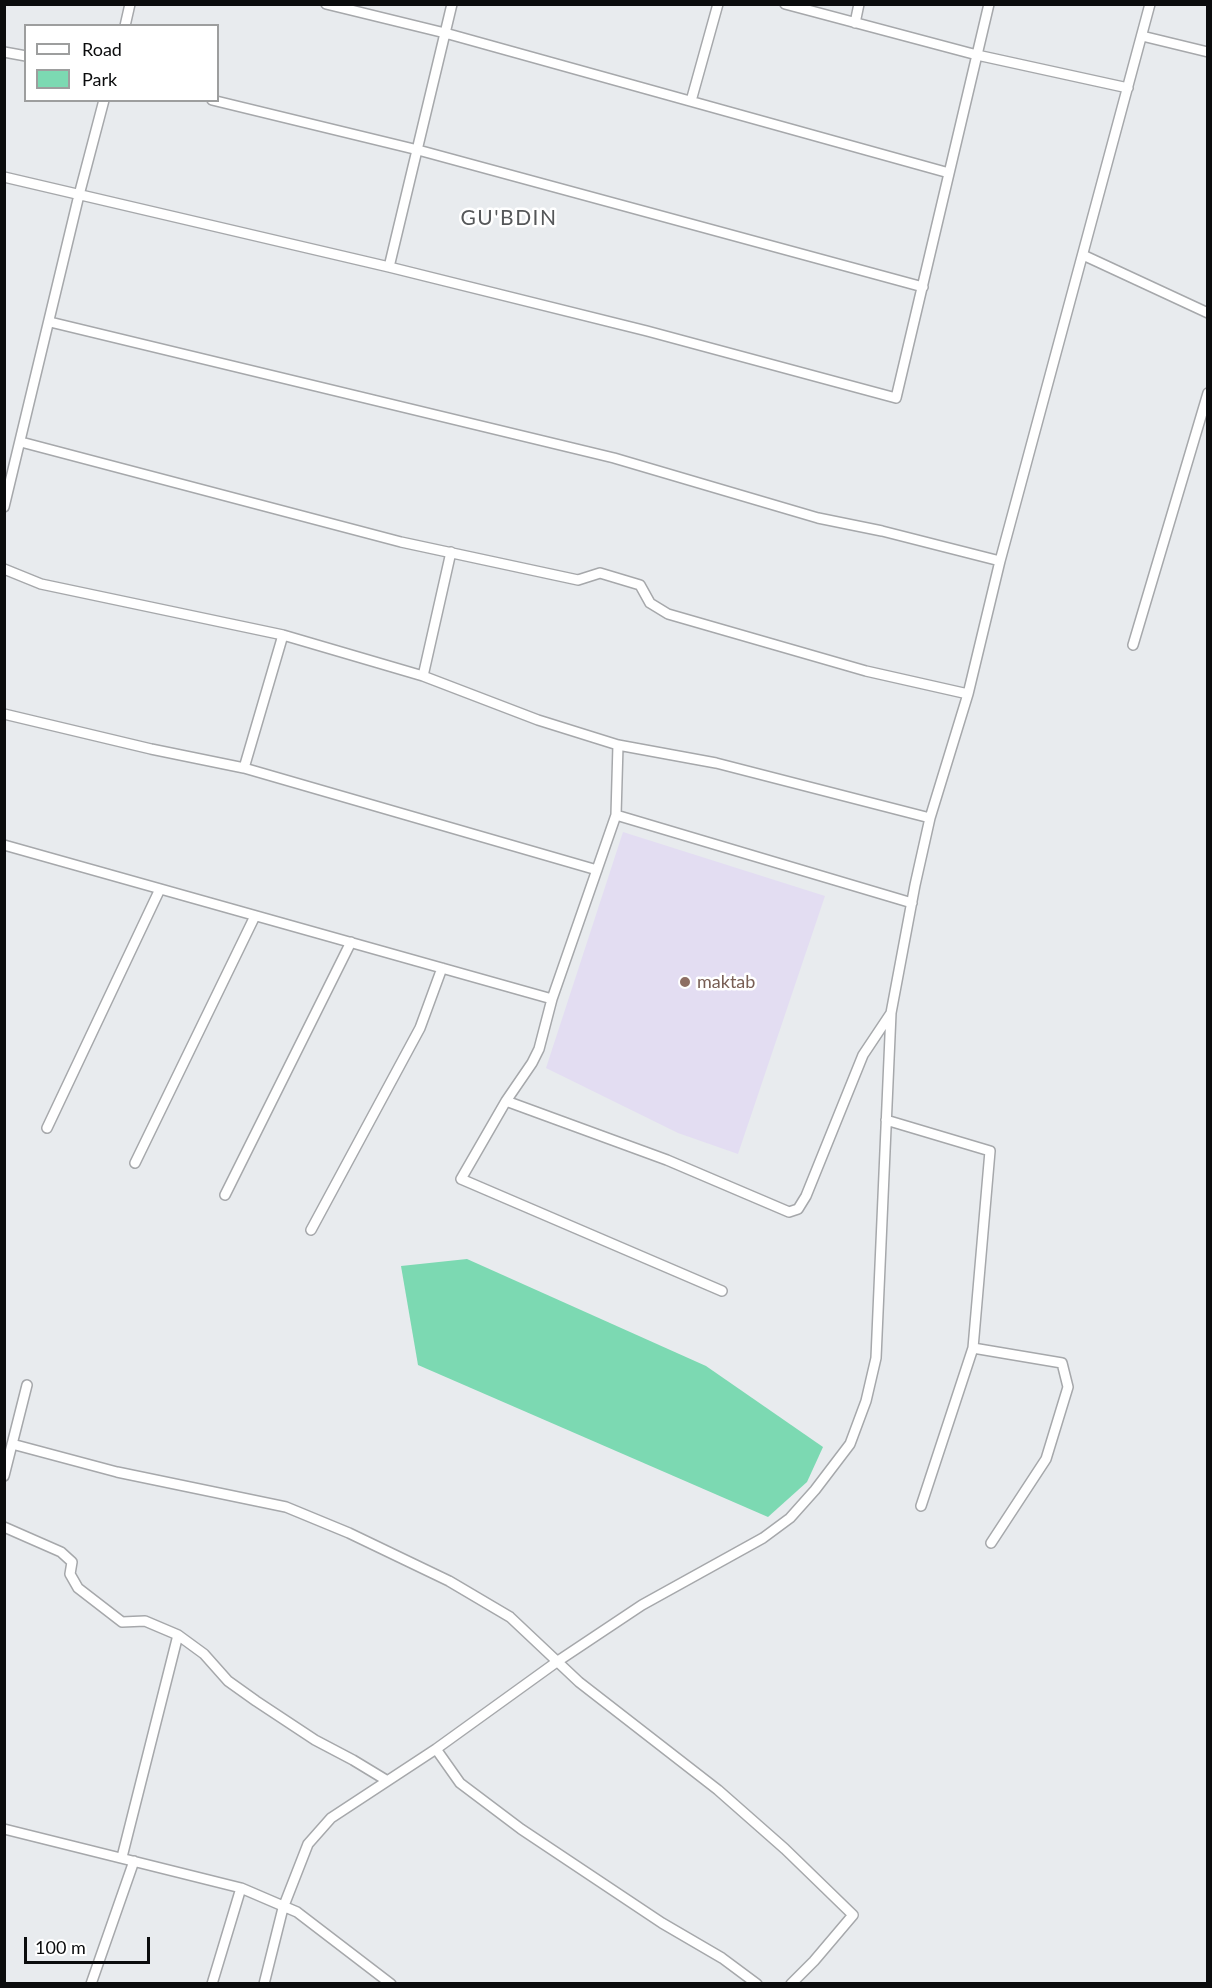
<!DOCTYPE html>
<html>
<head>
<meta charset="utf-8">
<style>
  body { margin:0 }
  #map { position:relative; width:1212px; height:1988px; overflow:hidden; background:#e8ebee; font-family:Lato,sans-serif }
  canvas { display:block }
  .frame { position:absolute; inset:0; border:6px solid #0b0c0d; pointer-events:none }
  .legend { position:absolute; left:24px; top:24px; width:195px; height:78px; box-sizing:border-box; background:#fff; border:2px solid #9d9e9e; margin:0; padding:8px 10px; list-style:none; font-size:18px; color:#0b0c0d }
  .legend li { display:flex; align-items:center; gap:12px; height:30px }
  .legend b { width:30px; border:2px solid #9d9e9e }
  .scale { position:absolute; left:24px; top:1937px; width:126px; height:27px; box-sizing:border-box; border:3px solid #0b0c0d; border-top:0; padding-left:8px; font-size:18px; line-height:21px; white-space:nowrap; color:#0b0c0d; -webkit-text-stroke:4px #fff; paint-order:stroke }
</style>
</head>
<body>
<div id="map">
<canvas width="1212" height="1988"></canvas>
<div class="frame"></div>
<ul class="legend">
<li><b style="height:8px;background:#fff"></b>Road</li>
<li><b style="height:16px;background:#7cd9b2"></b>Park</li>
</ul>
<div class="scale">100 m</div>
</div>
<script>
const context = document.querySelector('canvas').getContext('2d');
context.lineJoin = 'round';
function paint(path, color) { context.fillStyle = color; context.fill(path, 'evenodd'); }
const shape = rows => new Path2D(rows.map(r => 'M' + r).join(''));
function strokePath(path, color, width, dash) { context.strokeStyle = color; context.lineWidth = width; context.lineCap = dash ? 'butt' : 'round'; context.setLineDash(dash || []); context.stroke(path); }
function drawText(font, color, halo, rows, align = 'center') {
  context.font = font + ' Lato,sans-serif'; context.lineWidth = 5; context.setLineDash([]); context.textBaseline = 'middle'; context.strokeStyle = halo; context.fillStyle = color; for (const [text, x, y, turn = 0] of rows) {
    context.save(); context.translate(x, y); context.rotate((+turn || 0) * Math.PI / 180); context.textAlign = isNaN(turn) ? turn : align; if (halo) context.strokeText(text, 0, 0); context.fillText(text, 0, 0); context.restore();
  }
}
paint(shape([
  [623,832,825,896,738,1154,678,1133,546,1068]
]), '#e3ddf2');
paint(shape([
  [467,1259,706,1366,823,1447,807,1482,768,1517,418,1365,401,1266]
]), '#7cd9b2');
const minor = shape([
  [326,4,445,33,949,173],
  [785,4,977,55,1128,88],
  [855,23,859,4],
  [125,26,130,4],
  [1142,36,1208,52],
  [4,52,26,56],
  [212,100,418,150,923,287],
  [691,101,718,4],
  [4,177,389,267,647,331,896,398,989,4],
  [1083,255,1208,313],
  [389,267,452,4],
  [50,322,614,458,818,518,882,531,1000,561],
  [21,442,401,542,578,580,600,573,640,585,650,603,668,614,866,671,968,694],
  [4,507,79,195,104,100],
  [4,569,41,584,283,635,423,676,538,720,618,745,716,763,930,818],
  [1133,645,1208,393],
  [423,676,451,552],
  [4,714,151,749,244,768,597,870],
  [618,745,616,815,552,999,539,1049,532,1063,506,1101,461,1179,722,1291],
  [244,768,283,635],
  [616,815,912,903],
  [4,845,552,999],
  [506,1101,667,1160,789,1212,798,1209,806,1196,863,1055,891,1013],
  [886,1120,990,1151,973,1348,921,1506],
  [47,1128,160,889],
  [135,1163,255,916],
  [225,1195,351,942],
  [311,1230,420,1028,442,968],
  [973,1348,1062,1363,1068,1387,1046,1459,991,1543],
  [12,1444,117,1472,286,1507,349,1533,449,1581,510,1617,579,1682,718,1790,785,1849,853,1915,814,1961,791,1984],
  [4,1476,27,1385],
  [4,1527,61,1552,72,1562,70,1574,78,1588,122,1622,145,1621,178,1635,204,1654,228,1681,256,1701,315,1740,353,1760,386,1780],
  [436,1749,460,1783,521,1829,662,1923,722,1958,757,1984],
  [4,1829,241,1888,297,1912,391,1984],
  [122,1857,178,1635],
  [91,1984,134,1861],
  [212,1984,241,1888],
  [264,1984,283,1908,308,1844,331,1818,436,1749,558,1661,642,1605,763,1538,790,1518,815,1490,850,1444,866,1401,876,1358,891,1013,915,885,930,818,968,694,1000,561,1150,4]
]);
strokePath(minor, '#a6a8ab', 12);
strokePath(minor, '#fff', 9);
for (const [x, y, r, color] of [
  [685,982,6,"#8d6e63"]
]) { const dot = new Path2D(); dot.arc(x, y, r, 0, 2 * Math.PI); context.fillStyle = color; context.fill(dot); strokePath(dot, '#fff', 2); }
drawText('18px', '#785e54', '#fff', [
  ["maktab",697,982]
], 'left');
context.letterSpacing = '1.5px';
drawText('21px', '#555759', '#fff', [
  ["GU'BDIN",509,218]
]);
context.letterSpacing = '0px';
</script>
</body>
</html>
